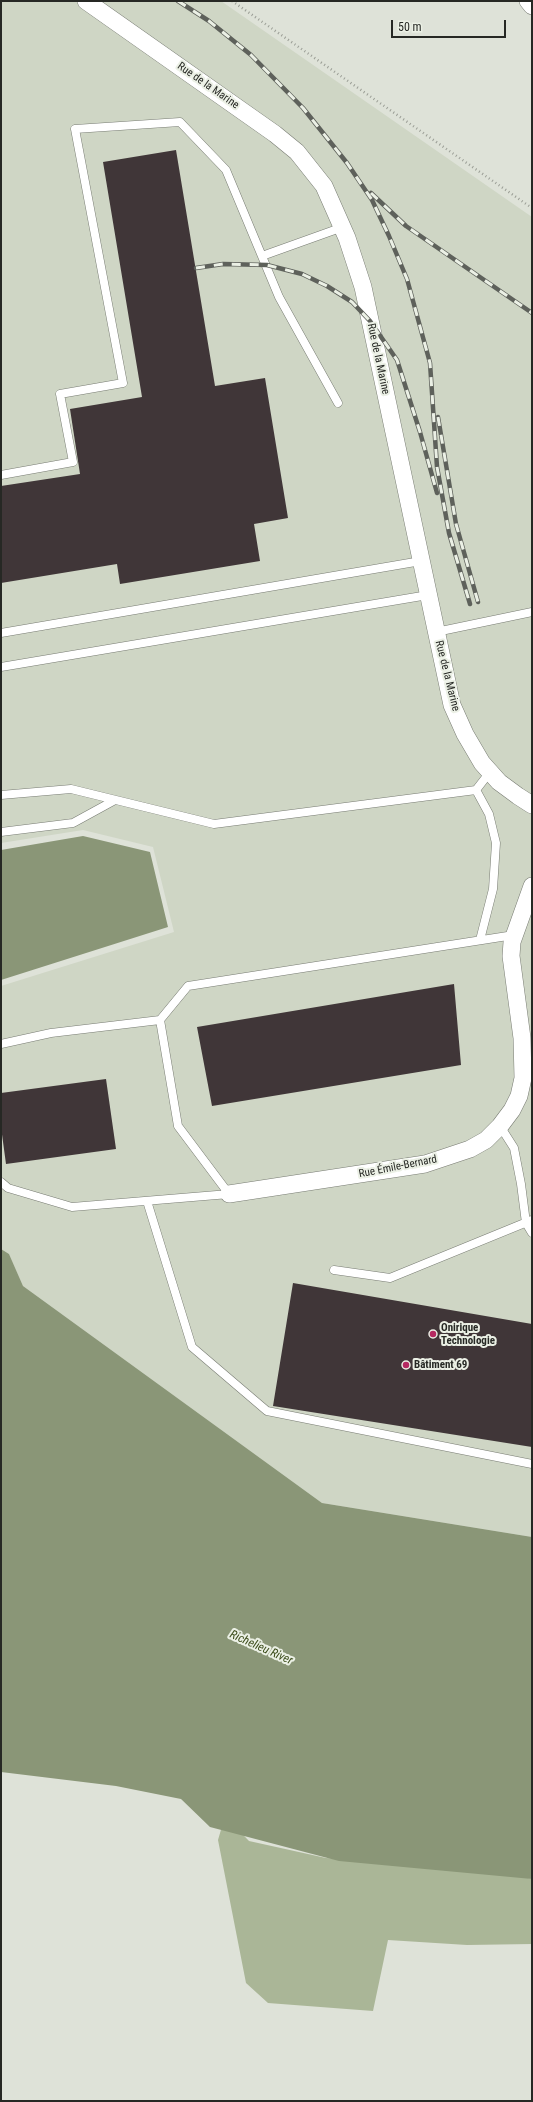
<!DOCTYPE html>
<html>
<head>
<meta charset="utf-8">
<style>
  body { margin:0 }
  #map { position:relative; width:533px; height:2102px; overflow:hidden; background:#dee2d8; font-family:"Roboto Condensed",sans-serif }
  canvas { display:block }
  .frame { position:absolute; inset:0; border:2px solid #262824; pointer-events:none }
  .scale { position:absolute; left:391px; top:20px; width:115px; height:18px; box-sizing:border-box; border:2px solid #262824; border-top:0; padding-left:5px; font-size:12px; line-height:14px; white-space:nowrap; color:#262824; -webkit-text-stroke:3px #ebf0e5; paint-order:stroke }
</style>
</head>
<body>
<div id="map">
<canvas width="533" height="2102"></canvas>
<div class="frame"></div>
<div class="scale">50 m</div>
</div>
<script>
const context = document.querySelector('canvas').getContext('2d');
context.lineJoin = 'round';
function paint(path, color) { context.fillStyle = color; context.fill(path, 'evenodd'); }
const shape = rows => new Path2D(rows.map(r => 'M' + r).join(''));
function strokePath(path, color, width, dash) { context.strokeStyle = color; context.lineWidth = width; context.lineCap = dash ? 'butt' : 'round'; context.setLineDash(dash || []); context.stroke(path); }
function drawText(font, color, halo, rows, align = 'center') {
  context.font = font + ' "Roboto Condensed",sans-serif'; context.lineWidth = 4; context.setLineDash([]); context.textBaseline = 'middle'; context.strokeStyle = halo; context.fillStyle = color; for (const [text, x, y, turn = 0] of rows) {
    context.save(); context.translate(x, y); context.rotate((+turn || 0) * Math.PI / 180); context.textAlign = isNaN(turn) ? turn : align; if (halo) context.strokeText(text, 0, 0); context.fillText(text, 0, 0); context.restore();
  }
}
paint(shape([
  [1,1,221,1,532,217,532,1537,322,1503,23,1286,9,1254,1,1249,1,986,174,932,153,847,83,830,1,843]
]), '#cfd6c5');
paint(shape([
  [225,1816,249,1841,326,1858,485,1868,532,1879,532,1944,467,1945,388,1940,373,2011,268,2003,246,1983,218,1840]
]), '#aab697');
paint(shape([
  [83,836,150,852,168,927,1,980,1,850],
  [1,1249,9,1254,23,1286,322,1503,532,1537,532,1879,339,1861,210,1827,181,1799,116,1786,1,1772]
]), '#8a9677');
paint(shape([
  [176,150,215,386,265,378,288,518,254,524,260,561,120,584,117,564,1,583,1,486,80,474,70,409,142,397,103,162],
  [454,984,461,1065,212,1106,197,1027],
  [106,1079,116,1149,6,1164,1,1127,1,1093],
  [293,1283,532,1324,532,1447,273,1406]
]), '#403638');
const service = shape([
  [262,256,343,227],
  [1,475,73,462,60,394,123,383,75,129,180,122,226,170,279,297,338,403],
  [436,632,532,612],
  [1,633,421,561],
  [1,667,428,595],
  [476,790,489,814,496,843,493,889,480,940],
  [1,795,71,789,214,824,476,790,490,772],
  [1,832,73,823,115,800],
  [1,1044,51,1033,160,1020],
  [500,1126,514,1148,521,1184,526,1223,532,1233],
  [1,1182,8,1188,72,1207,229,1194],
  [229,1194,178,1126,160,1020,188,986,514,935],
  [147,1201,192,1347,267,1411,532,1464],
  [334,1270,390,1278,532,1220]
]);
const minor = shape([
  [86,1,275,134,297,152,324,186,347,238,363,287,452,705,465,734,482,763,499,782,518,796,532,805],
  [528,1,532,6],
  [229,1194,425,1164,470,1149,486,1140,500,1126,512,1110,519,1096,523,1078,522,1038,511,956,512,942,532,886]
]);
strokePath(service, '#787c73', 9);
strokePath(minor, '#787c73', 18);
strokePath(shape([
  [232,1,532,208]
]), '#9b9e96', 2.5, [1, 3]);
strokePath(service, '#fff', 8);
strokePath(minor, '#fff', 17);
const rail = shape([
  [178,1,209,21,251,55,303,108,347,163,372,200,389,236,407,279,430,363,437,467,449,533,470,604],
  [371,193,406,226,532,313],
  [196,268,223,264,267,265,302,274,327,286,352,302,370,321,397,360,420,432,437,493],
  [438,417,456,524,478,602]
]);
strokePath(rail, '#5e615b', 4.5);
strokePath(rail, '#ebf0e5', 3, [9]);
for (const [x, y, r, color] of [
  [433,1334,4,"#b52961"],
  [406,1365,4,"#b52961"]
]) { const dot = new Path2D(); dot.arc(x, y, r, 0, 2 * Math.PI); context.fillStyle = color; context.fill(dot); strokePath(dot, '#ebf0e5', 1.5); }
drawText('11px', '#262824', '#ebf0e5', [
  ["Rue de la Marine",208,86,35],
  ["Rue de la Marine",378,359,78],
  ["Rue de la Marine",447,676,76],
  ["Rue Émile-Bernard",398,1167,-11]
]);
drawText('bold 11px', '#262824', '#ebf0e5', [
  ["Onirique",441,1328],
  ["Technologie",441,1341],
  ["Bâtiment 69",414,1365]
], 'left');
drawText('italic 12px', '#3c4d1b', '#ebf0e5', [
  ["Richelieu River",261,1648,24]
]);
</script>
</body>
</html>
